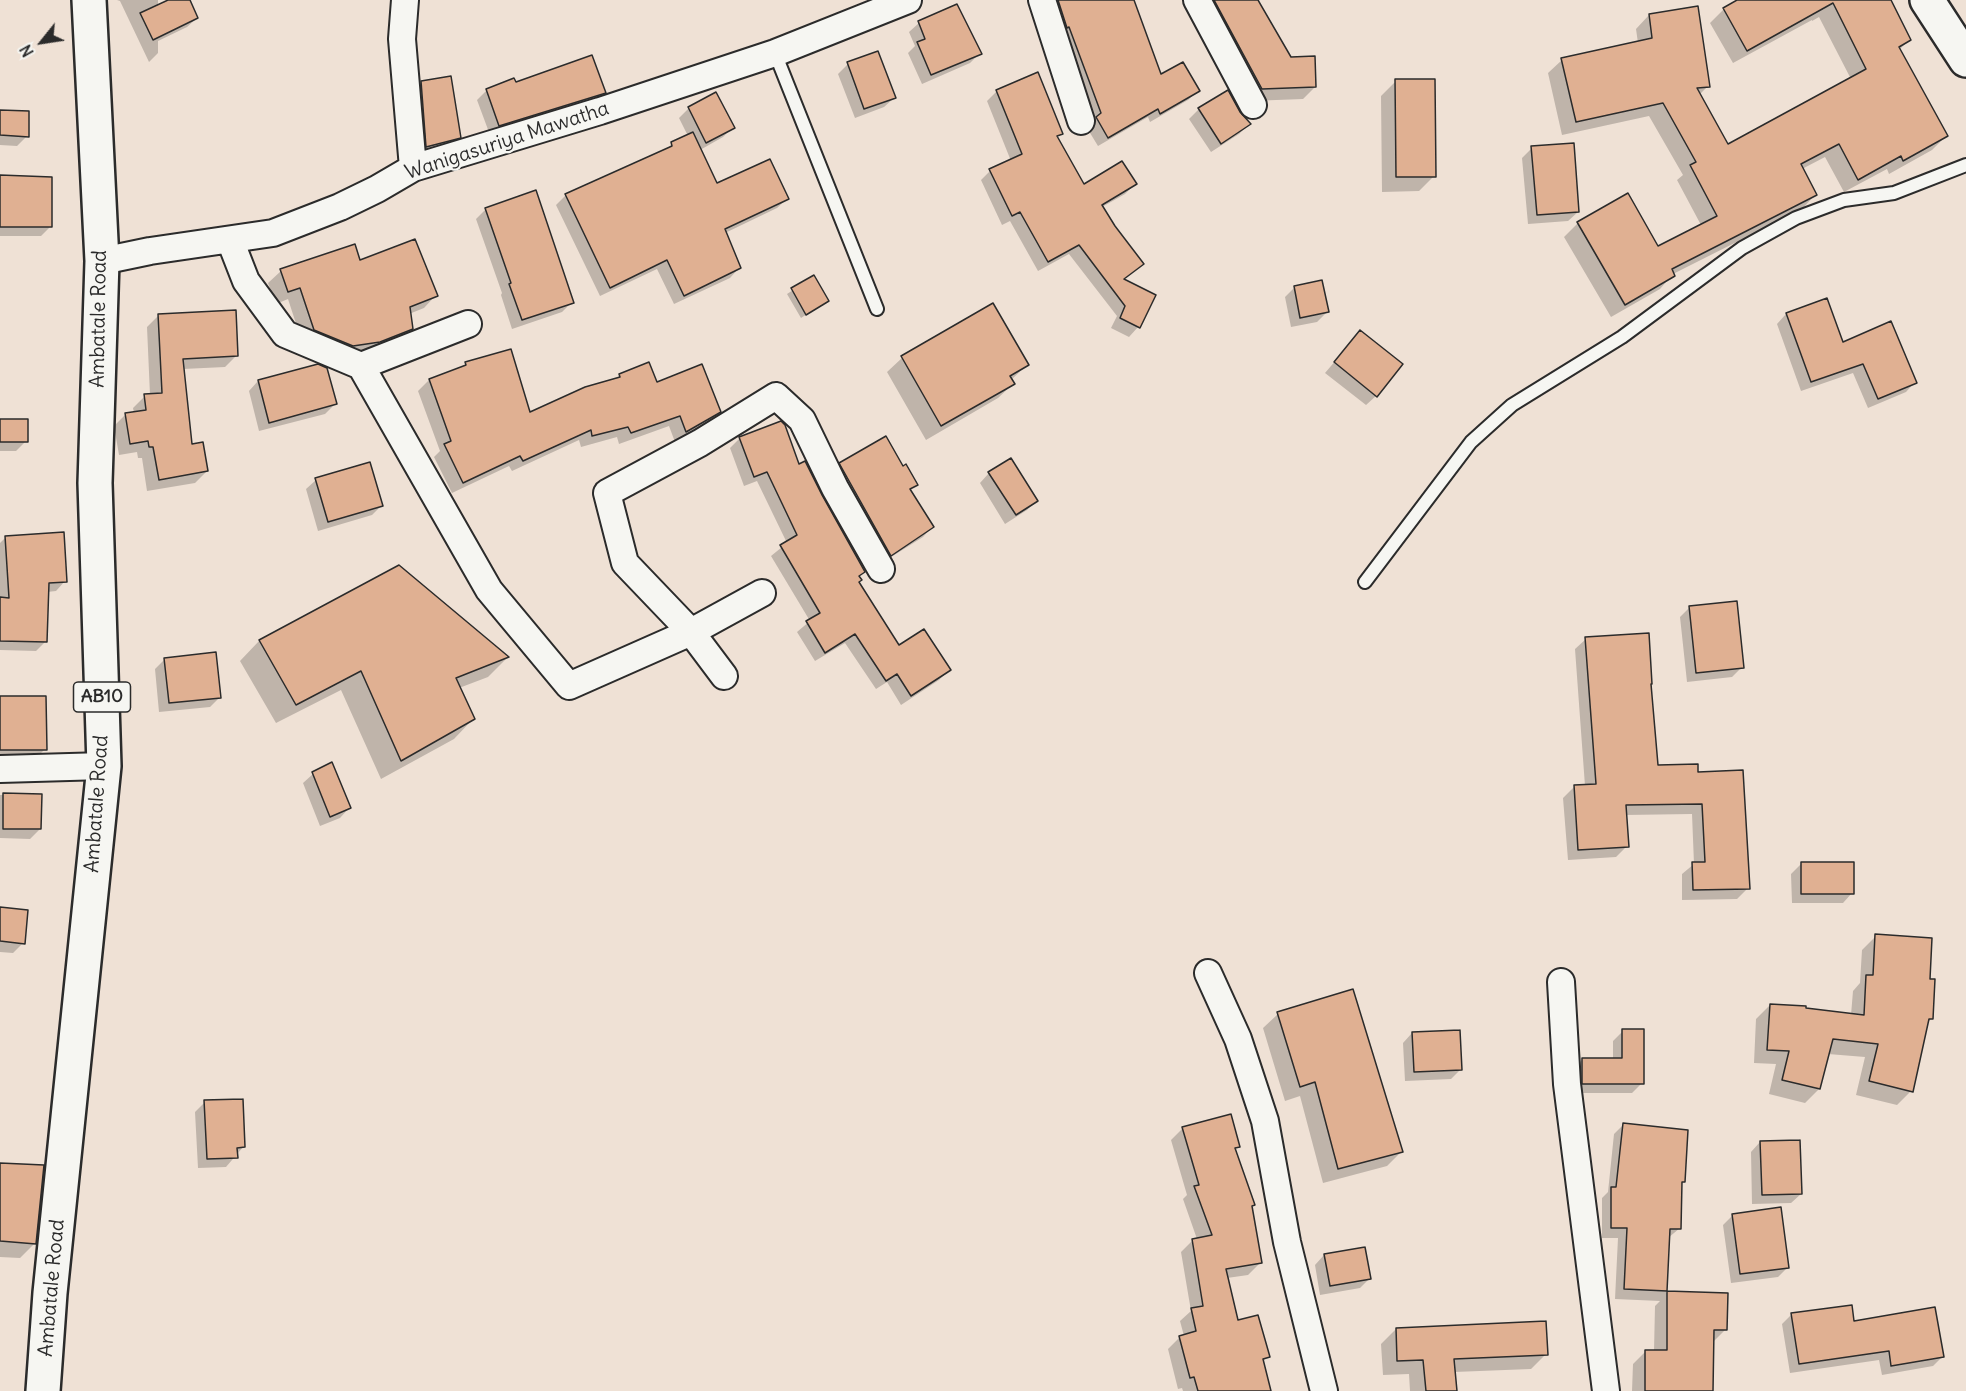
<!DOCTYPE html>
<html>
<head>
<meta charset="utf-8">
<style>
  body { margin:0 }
  #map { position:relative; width:1966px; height:1391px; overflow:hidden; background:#efe1d5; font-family:Delius,sans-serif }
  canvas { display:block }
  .north { position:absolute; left:12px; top:12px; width:60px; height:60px; -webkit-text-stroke:4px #f6f6f2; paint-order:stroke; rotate:240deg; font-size:16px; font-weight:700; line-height:24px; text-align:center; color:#2b2b2b }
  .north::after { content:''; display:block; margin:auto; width:21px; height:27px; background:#2b2b2b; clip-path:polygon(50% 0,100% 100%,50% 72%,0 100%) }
</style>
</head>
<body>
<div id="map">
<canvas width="1966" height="1391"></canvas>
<div class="north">N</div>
</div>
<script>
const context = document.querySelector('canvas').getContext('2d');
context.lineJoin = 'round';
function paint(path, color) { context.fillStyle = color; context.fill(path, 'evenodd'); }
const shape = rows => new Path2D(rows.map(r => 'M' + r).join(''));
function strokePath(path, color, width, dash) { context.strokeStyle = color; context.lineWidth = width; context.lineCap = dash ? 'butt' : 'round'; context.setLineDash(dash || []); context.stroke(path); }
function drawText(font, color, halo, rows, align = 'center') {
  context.font = font + ' Delius,sans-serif'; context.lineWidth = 4.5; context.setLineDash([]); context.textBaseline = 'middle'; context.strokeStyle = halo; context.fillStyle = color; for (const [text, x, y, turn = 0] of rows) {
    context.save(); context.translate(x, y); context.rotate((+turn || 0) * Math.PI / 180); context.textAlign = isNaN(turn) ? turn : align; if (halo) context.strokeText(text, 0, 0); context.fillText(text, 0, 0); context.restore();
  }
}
paint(shape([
  [117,0,158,0,158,7,171,0,188,0,197,18,187,27,158,41,158,53,149,62,120,1],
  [1043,0,1132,0,1161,76,1198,91,1188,100,1150,122,1148,117,1098,146,1087,128],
  [1192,0,1256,0,1290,59,1315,87,1303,99,1250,101],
  [1740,0,1885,0,1909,40,1899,50,1946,136,1932,150,1889,174,1887,169,1844,192,1825,157,1802,169,1815,195,1802,209,1673,274,1660,289,1611,317,1564,237,1578,223,1657,248,1701,225,1677,180,1683,175,1649,116,1562,135,1548,73,1562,60,1638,43,1636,29,1649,15,1708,86,1699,95,1727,147,1851,79,1819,17,1812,21,1812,20,1733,63,1710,23,1724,9],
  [919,23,980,53,970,63,922,84,908,53,915,46,909,32],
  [848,64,894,98,884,107,855,118,838,74],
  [1396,81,1434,176,1419,191,1382,192,1381,96],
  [421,83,459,137,450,147,417,156,412,92],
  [515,84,604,93,594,103,490,135,477,100,487,90],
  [997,91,1061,133,1056,138,1084,186,1135,184,1125,194,1102,207,1114,227,1142,264,1123,280,1154,296,1138,327,1129,337,1111,328,1117,316,1069,254,1038,271,1010,221,1002,225,981,180,990,171,1011,161,987,101],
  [716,94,733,127,723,137,700,150,716,185,787,199,777,208,725,233,739,268,730,278,674,304,657,269,600,296,556,205,566,195,665,151,672,144,688,136,679,118,689,108],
  [1199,109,1239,113,1249,124,1239,134,1211,152,1189,119],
  [0,111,27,136,17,146,0,145],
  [1532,148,1578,212,1568,221,1528,224,1522,158],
  [0,177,51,226,41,236,0,236],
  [486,209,572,302,562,312,512,329,501,295,502,293,476,219],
  [281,271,436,295,424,308,409,314,411,329,399,341,367,354,302,342,288,299,276,304,268,283],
  [813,277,827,301,801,318,787,294],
  [1295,287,1327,312,1317,322,1291,327,1285,297],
  [992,305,1027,365,1011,380,1013,384,998,398,926,440,887,372,902,358],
  [1786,314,1842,344,1915,382,1906,392,1868,408,1853,373,1801,391,1777,324],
  [159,315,237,355,225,367,183,369,191,446,207,471,195,483,147,491,142,458,138,458,137,452,119,455,114,426,126,414,134,413,133,408,145,396,150,395,147,327],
  [1360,332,1376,396,1366,405,1325,373],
  [466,363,529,414,615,380,620,375,656,384,720,412,708,423,675,442,669,426,619,444,617,437,581,447,579,440,512,471,509,466,452,493,434,457,440,451,418,391,429,380,461,369],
  [318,366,335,404,325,414,259,431,249,391,258,381],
  [0,420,26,441,16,451,0,451],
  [740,438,798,466,864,572,858,577,858,582,898,647,949,670,939,680,901,705,887,682,876,689,845,643,815,661,797,632,810,621,771,556,787,543,757,481,744,486,730,448],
  [840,464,903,468,916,485,909,491,932,527,923,537,880,564,831,474],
  [989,473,1036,501,1027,510,1005,524,980,483],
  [316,480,382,505,372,515,318,531,306,489],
  [6,537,65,581,56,591,47,592,46,641,36,651,0,650,0,543],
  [399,567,507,658,488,677,459,688,473,719,454,739,381,779,341,690,276,723,240,661,259,641],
  [1690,607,1742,667,1732,677,1687,682,1680,617],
  [1586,639,1656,766,1697,774,1748,888,1737,899,1682,900,1682,874,1694,864,1692,814,1625,815,1627,846,1616,857,1568,860,1563,798,1574,787,1585,786,1575,649],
  [165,659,220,697,210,707,159,712,155,669],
  [0,698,45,749,35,759,0,759],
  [313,774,349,808,340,818,320,826,303,783],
  [0,795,40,795,40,829,30,839,0,838],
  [1801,864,1852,893,1843,903,1792,903,1791,874],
  [0,908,23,943,13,953,0,952],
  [1876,936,1928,980,1931,1019,1927,1023,1911,1091,1897,1105,1856,1095,1865,1057,1828,1054,1819,1089,1805,1103,1769,1094,1776,1064,1754,1063,1756,1019,1770,1005,1851,1015,1853,991,1860,983,1862,950],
  [1278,1014,1402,1151,1387,1166,1323,1183,1300,1096,1285,1101,1263,1028],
  [1623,1031,1642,1083,1632,1093,1573,1093,1573,1069,1583,1059,1613,1060,1613,1041],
  [1412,1033,1461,1069,1451,1079,1405,1081,1403,1043],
  [205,1102,244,1146,226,1167,198,1168,195,1112],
  [1624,1124,1683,1181,1680,1184,1680,1228,1668,1238,1666,1293,1726,1294,1726,1329,1712,1343,1712,1391,1632,1391,1633,1364,1646,1351,1654,1351,1655,1306,1660,1301,1615,1299,1618,1238,1602,1238,1602,1198,1608,1192,1614,1134],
  [1183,1128,1238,1146,1234,1151,1254,1205,1251,1208,1260,1263,1248,1275,1227,1278,1237,1322,1268,1357,1262,1362,1270,1391,1183,1391,1182,1388,1178,1389,1168,1349,1179,1338,1184,1336,1180,1321,1191,1311,1181,1252,1193,1240,1197,1239,1183,1199,1187,1195,1171,1140],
  [1760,1142,1801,1194,1791,1203,1752,1204,1751,1152],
  [0,1164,35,1243,20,1258,0,1257],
  [1733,1215,1788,1267,1778,1277,1731,1283,1723,1225],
  [1324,1255,1370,1278,1360,1288,1320,1295,1315,1265],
  [1792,1314,1853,1323,1943,1356,1933,1366,1882,1375,1879,1360,1790,1373,1782,1324],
  [1396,1329,1546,1354,1531,1369,1454,1372,1455,1391,1410,1391,1409,1374,1383,1375,1381,1344]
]), '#0003');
const building = shape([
  [168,0,190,0,198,18,153,40,140,13,168,0],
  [1058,0,1134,0,1161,74,1183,62,1200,91,1160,114,1158,109,1108,138,1096,117,1101,113,1069,27,1067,28,1058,0],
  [1214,0,1258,0,1291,57,1315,56,1316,87,1262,89,1214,0],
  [1737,0,1891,0,1911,40,1899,47,1948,136,1903,161,1901,156,1858,180,1839,144,1801,164,1817,195,1672,269,1675,276,1625,305,1577,222,1628,193,1658,246,1717,216,1690,165,1696,162,1663,103,1576,122,1561,58,1652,38,1649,14,1698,6,1710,87,1697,88,1728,144,1866,69,1833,3,1747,51,1723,8,1737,0],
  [957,4,982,54,931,75,917,42,925,39,918,21,957,4],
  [878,51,896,98,864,109,847,62,878,51],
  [592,55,606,93,499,126,486,89,514,78,516,82,592,55],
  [1038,72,1063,134,1057,136,1084,184,1122,161,1137,184,1102,205,1115,226,1144,264,1124,279,1156,295,1140,328,1120,318,1125,306,1079,245,1048,262,1020,212,1012,216,989,169,1022,154,996,90,1038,72],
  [451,76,461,138,426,147,421,81,451,76],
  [1395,79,1435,79,1436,177,1396,177,1395,79],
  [1228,90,1240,112,1251,124,1221,144,1198,108,1228,90],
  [716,92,735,128,706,143,688,107,716,92],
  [0,110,29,111,29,137,0,135,0,110],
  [693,132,717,183,770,159,789,199,725,229,741,268,684,296,667,260,610,288,565,194,672,146,671,142,693,132],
  [1574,143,1579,212,1537,215,1531,146,1574,143],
  [0,175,52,177,52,227,0,227,0,175],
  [536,190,574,303,522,320,509,284,511,283,485,208,536,190],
  [415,239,438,296,410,307,413,329,380,342,353,346,314,330,300,288,288,292,280,269,355,244,360,260,415,239],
  [814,275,829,301,806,315,791,288,814,275],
  [1322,280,1329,312,1300,318,1294,286,1322,280],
  [1827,298,1843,342,1891,321,1917,383,1878,399,1863,364,1811,382,1786,313,1827,298],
  [993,303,1029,365,1010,376,1015,384,941,426,901,356,993,303],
  [236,310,238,356,183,359,192,444,203,442,208,471,159,480,153,447,149,447,148,441,130,444,125,413,146,410,144,394,162,393,158,314,236,310],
  [1360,330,1403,364,1377,397,1334,362,1360,330],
  [511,349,530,412,585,387,620,377,619,374,649,362,657,382,702,364,721,412,686,432,680,416,631,433,628,427,592,436,591,430,523,461,520,456,463,483,444,444,451,441,429,379,466,365,465,362,511,349],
  [318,364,327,368,337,404,269,423,258,380,318,364],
  [0,419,28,419,28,442,0,442,0,419],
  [781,421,785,425,799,464,805,461,822,495,865,572,859,576,862,580,859,582,899,645,924,629,951,670,911,696,897,674,886,681,855,634,825,653,806,621,820,613,780,545,797,535,767,472,754,477,739,437,781,421],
  [886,436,903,466,906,464,918,485,910,489,934,527,891,556,839,463,886,436],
  [1011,458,1038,501,1016,515,988,472,1011,458],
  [370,462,383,506,328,522,315,478,370,462],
  [64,532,67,582,49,583,47,642,0,641,0,597,9,598,5,536,64,532],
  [399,565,509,657,456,678,475,719,401,761,361,671,296,705,259,640,399,565],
  [1737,601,1744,668,1696,673,1689,606,1737,601],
  [1649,633,1652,684,1651,684,1658,765,1698,764,1698,772,1743,770,1750,889,1693,890,1692,862,1705,862,1702,804,1626,805,1629,847,1578,850,1574,785,1596,784,1585,637,1649,633],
  [216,652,221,698,169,703,164,658,216,652],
  [0,696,46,696,47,750,0,750,0,696],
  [332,762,351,808,330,817,312,772,332,762],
  [3,793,42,794,41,829,3,829,3,793],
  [1801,862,1854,862,1854,894,1801,894,1801,862],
  [0,907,28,910,25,944,0,941,0,907],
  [1875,934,1932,938,1930,979,1935,979,1933,1019,1929,1019,1913,1092,1869,1081,1878,1044,1833,1039,1820,1089,1782,1080,1789,1051,1767,1050,1770,1004,1806,1006,1806,1008,1864,1015,1866,975,1873,975,1875,934],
  [1353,989,1403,1152,1338,1169,1315,1082,1300,1087,1277,1012,1353,989],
  [1622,1029,1644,1029,1644,1084,1582,1084,1582,1058,1622,1058,1622,1029],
  [1460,1030,1462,1070,1414,1072,1412,1032,1460,1030],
  [243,1099,245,1147,237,1148,238,1158,207,1159,204,1100,243,1099],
  [1231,1114,1240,1147,1235,1148,1255,1205,1252,1206,1262,1263,1226,1269,1238,1320,1258,1315,1270,1357,1263,1359,1271,1391,1198,1391,1194,1377,1190,1378,1179,1336,1196,1331,1191,1308,1203,1306,1192,1239,1212,1235,1194,1186,1199,1185,1182,1127,1231,1114],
  [1623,1123,1688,1130,1685,1182,1682,1182,1681,1229,1670,1229,1667,1291,1624,1289,1627,1228,1611,1228,1611,1187,1616,1187,1623,1123],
  [1800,1140,1802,1194,1762,1195,1760,1141,1800,1140],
  [0,1163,44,1165,36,1244,0,1241,0,1163],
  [1781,1207,1789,1268,1740,1274,1732,1214,1781,1207],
  [1365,1247,1371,1279,1330,1286,1324,1254,1365,1247],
  [1667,1291,1728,1293,1727,1330,1714,1330,1713,1391,1645,1391,1645,1350,1667,1350,1667,1291],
  [1852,1305,1854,1321,1935,1307,1944,1357,1891,1366,1889,1351,1799,1364,1791,1313,1852,1305],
  [1546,1321,1548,1355,1454,1359,1457,1391,1426,1391,1423,1360,1397,1361,1396,1328,1546,1321]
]);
paint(building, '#e0b092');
strokePath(building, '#2b2b2b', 1.5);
const service = shape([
  [775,53,877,309],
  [1365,582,1471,442,1512,405,1622,337,1742,248,1796,218,1844,200,1894,193,1966,165]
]);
const minor = shape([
  [405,0,402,39,413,168],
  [1042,0,1081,121],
  [1197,0,1253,105],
  [230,240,246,281,285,334,361,366,468,324],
  [102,261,150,251,273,233,340,207,377,189,413,168,600,111,775,53,908,0],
  [361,366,489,590,569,686,691,632,762,593],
  [724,676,691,632,625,563,607,493,700,443,776,396,802,420,835,488,881,569],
  [0,769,104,766],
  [1208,973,1238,1039,1265,1121,1287,1242,1324,1391],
  [1561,982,1567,1084,1606,1391]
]);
const primary = shape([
  [1927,0,1966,60],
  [43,1391,50,1293,104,766,95,483,102,261,89,0]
]);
strokePath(service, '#2b2b2b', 16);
strokePath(minor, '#2b2b2b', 30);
strokePath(primary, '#2b2b2b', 38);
strokePath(service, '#f6f6f2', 12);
strokePath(minor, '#f6f6f2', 26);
strokePath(primary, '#f6f6f2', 33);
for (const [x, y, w] of [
  [102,697,57]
]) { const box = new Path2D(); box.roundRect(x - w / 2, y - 15, w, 30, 4.5); context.fillStyle = '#f6f6f2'; context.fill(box); strokePath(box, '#2b2b2b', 1.5); }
drawText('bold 18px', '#2b2b2b', null, [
  ["AB10",102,697]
]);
drawText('20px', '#2b2b2b', '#f6f6f2', [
  ["Wanigasuriya Mawatha",507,141,-18],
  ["Ambatale Road",99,319,-89],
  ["Ambatale Road",97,804,-86],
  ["Ambatale Road",52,1288,-85]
]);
</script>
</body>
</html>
